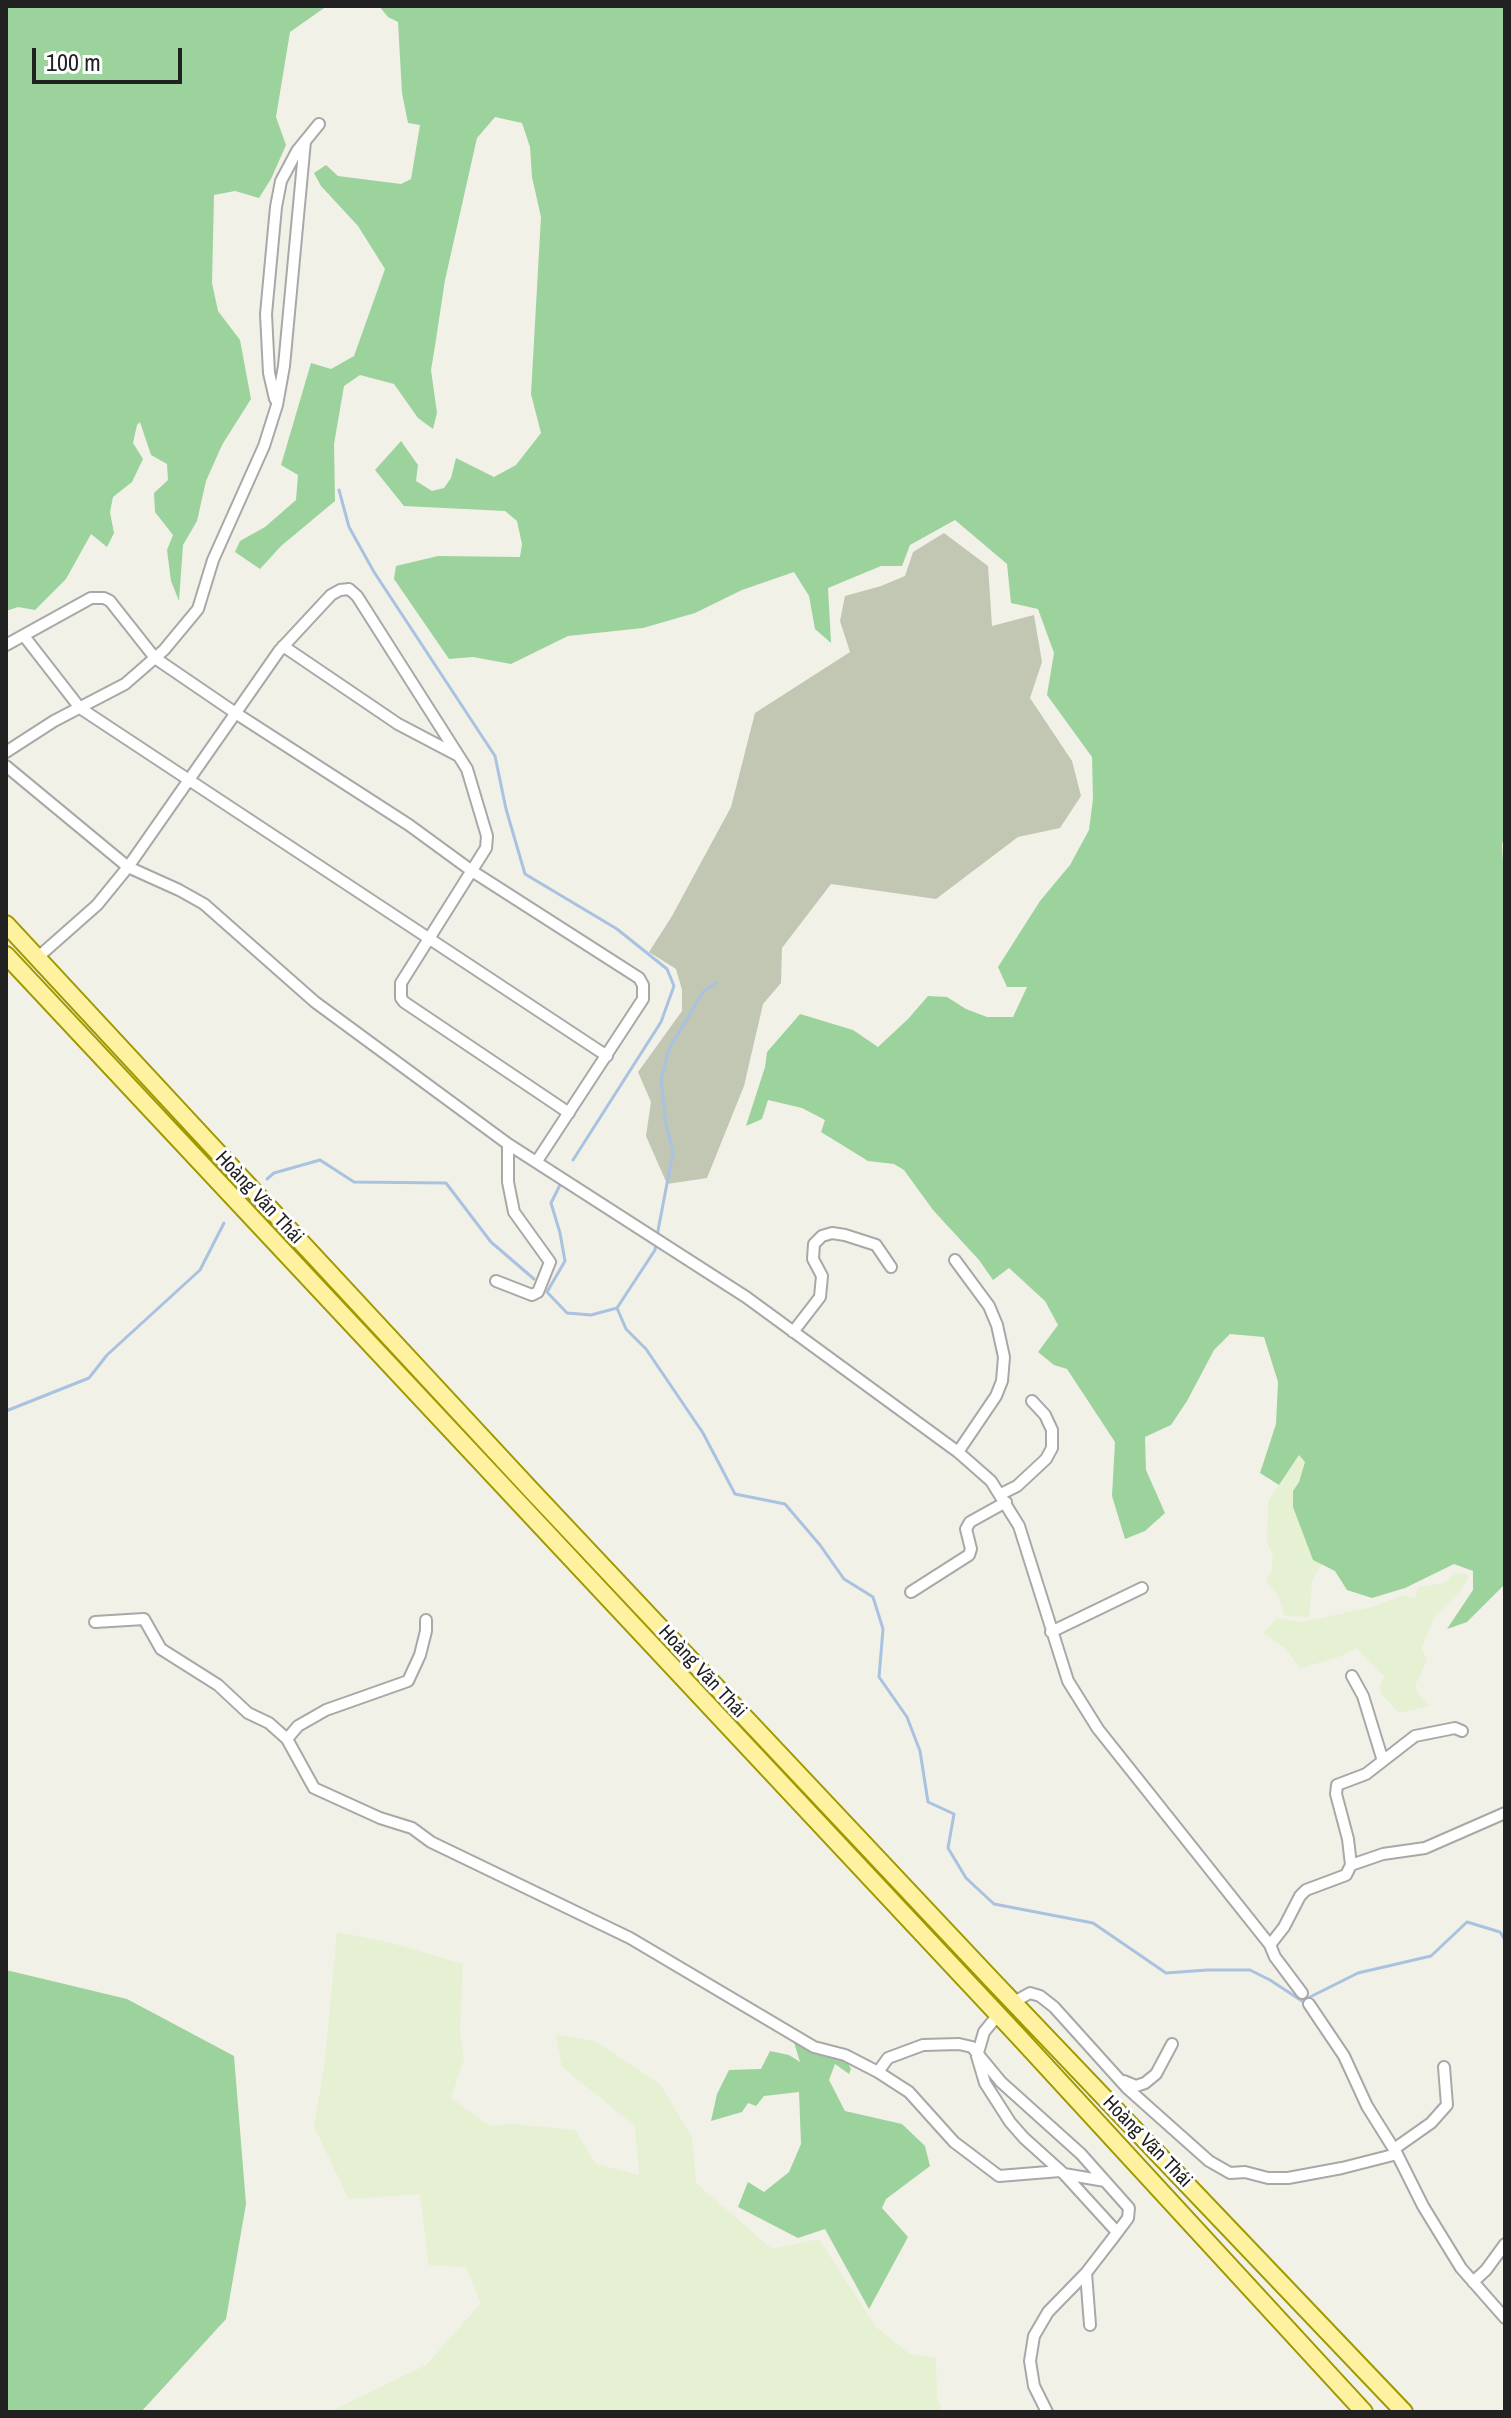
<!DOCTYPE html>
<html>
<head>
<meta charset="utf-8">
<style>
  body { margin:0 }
  #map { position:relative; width:1511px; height:2418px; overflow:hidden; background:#f2f1e8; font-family:"Archivo Narrow",sans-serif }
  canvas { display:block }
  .frame { position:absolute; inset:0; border:8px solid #212121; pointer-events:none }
  .scale { position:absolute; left:32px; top:48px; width:150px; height:36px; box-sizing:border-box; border:4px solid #212121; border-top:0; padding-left:10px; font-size:24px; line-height:28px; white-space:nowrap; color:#212121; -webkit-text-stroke:6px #fff; paint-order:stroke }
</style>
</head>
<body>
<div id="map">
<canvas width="1511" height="2418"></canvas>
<div class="frame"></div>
<div class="scale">100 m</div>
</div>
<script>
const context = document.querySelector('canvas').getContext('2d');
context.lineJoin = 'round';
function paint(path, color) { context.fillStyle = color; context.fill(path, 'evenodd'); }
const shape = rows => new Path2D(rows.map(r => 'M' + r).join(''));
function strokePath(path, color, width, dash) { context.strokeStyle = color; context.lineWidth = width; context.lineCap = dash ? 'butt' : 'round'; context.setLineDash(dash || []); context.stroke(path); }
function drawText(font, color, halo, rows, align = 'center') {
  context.font = font + ' "Archivo Narrow",sans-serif'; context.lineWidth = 6; context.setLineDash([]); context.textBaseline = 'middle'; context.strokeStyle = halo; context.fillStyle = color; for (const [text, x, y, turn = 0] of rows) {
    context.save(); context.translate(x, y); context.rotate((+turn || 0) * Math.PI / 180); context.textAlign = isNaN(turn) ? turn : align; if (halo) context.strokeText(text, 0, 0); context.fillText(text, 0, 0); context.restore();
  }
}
paint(shape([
  [944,533,988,566,992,626,1034,615,1042,662,1030,698,1072,761,1081,796,1060,828,1018,837,936,899,831,884,782,948,781,983,763,1004,744,1086,707,1178,667,1184,646,1136,651,1102,638,1072,682,1011,682,990,676,969,649,952,672,916,731,807,755,713,850,652,840,621,845,596,881,586,905,576,913,552]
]), '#c1c7b3');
paint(shape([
  [1299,1455,1305,1462,1304,1469,1293,1491,1322,1564,1312,1580,1309,1617,1284,1616,1279,1597,1266,1581,1271,1573,1273,1556,1267,1543,1268,1501],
  [1462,1573,1469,1576,1468,1579,1459,1592,1433,1618,1422,1648,1427,1660,1415,1686,1419,1695,1430,1706,1399,1713,1381,1694,1380,1686,1384,1676,1356,1648,1344,1655,1300,1669,1286,1649,1263,1633,1277,1618,1303,1622,1372,1607,1404,1595,1415,1599,1418,1587,1444,1583,1453,1575],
  [337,1932,388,1942,463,1964,460,2032,464,2060,451,2098,490,2126,512,2124,575,2130,596,2164,639,2175,635,2126,562,2067,556,2035,595,2041,660,2084,692,2137,696,2183,772,2249,819,2239,876,2327,910,2354,936,2358,937,2398,943,2412,329,2412,426,2365,481,2303,466,2267,429,2265,420,2194,349,2199,314,2127,325,2060]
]), '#e6f0d3');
paint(shape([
  [6,6,327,6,290,32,276,117,286,145,271,179,259,198,235,191,214,195,212,283,218,311,240,340,251,399,222,445,206,481,197,521,183,545,179,601,171,581,167,550,173,535,155,512,154,493,168,480,167,464,151,455,140,422,137,425,133,443,143,459,132,482,113,497,110,512,114,533,107,547,91,534,66,579,35,610,18,607,6,611],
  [379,6,1505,6,1505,837,1502,844,1505,899,1505,1584,1467,1622,1447,1629,1473,1590,1473,1571,1454,1564,1405,1588,1372,1598,1347,1590,1335,1571,1313,1560,1293,1507,1293,1491,1299,1482,1305,1462,1299,1455,1279,1485,1260,1473,1276,1424,1278,1382,1264,1337,1230,1334,1214,1350,1187,1401,1171,1425,1145,1437,1146,1470,1165,1513,1145,1531,1125,1539,1112,1496,1115,1442,1067,1369,1054,1365,1038,1352,1058,1325,1045,1301,1009,1268,993,1280,979,1260,933,1210,904,1170,894,1164,868,1161,821,1132,825,1120,802,1108,768,1100,762,1119,746,1126,765,1067,767,1052,800,1014,853,1030,878,1047,908,1019,928,996,947,997,966,1009,987,1017,1013,1017,1027,987,1007,987,998,967,1040,901,1070,865,1089,830,1093,799,1092,757,1047,695,1054,653,1038,609,1011,603,1007,564,955,520,910,545,902,566,881,566,828,588,831,643,815,629,809,596,794,572,742,590,695,613,643,628,568,636,511,664,473,657,449,659,394,579,396,566,438,556,520,557,522,544,517,521,505,511,404,506,375,470,401,441,418,465,416,481,432,491,444,488,451,478,456,458,494,477,516,465,541,433,531,394,541,217,532,177,530,147,522,123,495,117,477,138,445,280,435,346,431,370,437,413,433,429,418,418,394,384,360,375,344,386,334,444,335,501,281,546,260,569,235,552,240,541,265,527,296,500,298,475,281,465,311,363,331,369,354,356,385,269,358,226,321,186,314,173,326,165,338,176,401,184,411,179,420,125,408,123,402,93,398,22,388,17],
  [6,1970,127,1999,234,2056,246,2204,226,2319,141,2412,6,2412],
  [793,2039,834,2049,847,2061,851,2069,849,2074,835,2064,829,2080,845,2111,902,2124,925,2146,930,2166,886,2199,882,2208,908,2237,869,2309,825,2229,798,2238,738,2207,748,2182,764,2192,789,2172,801,2144,799,2092,764,2096,756,2106,748,2103,742,2112,711,2121,717,2094,729,2070,761,2069,770,2051,789,2055,800,2062]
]), '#9cd29c');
strokePath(shape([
  [339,490,349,527,374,572,495,756,506,809,525,874,617,929,667,969,674,986,661,1022,573,1160],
  [267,1179,274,1173,320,1160,354,1182,446,1183,491,1242,534,1279],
  [560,1185,551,1203,560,1233,565,1261,547,1292,567,1313,591,1315,617,1308,655,1250,656,1243],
  [657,1236,673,1152,666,1124,661,1081,669,1049,703,992,716,983],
  [617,1308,626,1329,646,1349,703,1433,735,1494,785,1504,820,1545,844,1579,873,1597,883,1629,879,1677,907,1717,920,1751,928,1802,954,1814,948,1848,966,1878,994,1904,1093,1923,1166,1973,1207,1970,1250,1970,1270,1980,1302,2001,1358,1973,1431,1956,1467,1922,1500,1932,1505,1940],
  [6,1411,89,1378,107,1355,200,1270,224,1223]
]), '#a8c2e0', 3);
const street = shape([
  [275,399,269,373,266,314,276,207,281,181,297,151,319,124],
  [24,636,80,708,607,1056],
  [6,645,91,598,104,598,110,601,155,658,237,714,409,825,472,871,639,978,643,985,643,999,537,1161],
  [283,646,398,724,457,755],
  [6,752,54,721,125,684,164,650,198,609,213,560,264,446,277,405,284,366,305,141],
  [6,766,128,867,179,890,204,904,315,1002,508,1144,746,1297,958,1452,991,1481,1019,1526,1068,1681,1098,1729,1270,1945,1275,1957,1302,1993],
  [37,958,97,905,128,867,279,651,331,595,340,590,349,589,357,596,467,769,487,836,486,848,401,983,401,998,404,1002,569,1113],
  [955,1260,989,1306,997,1325,1004,1357,1002,1381,996,1396,958,1452],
  [496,1281,532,1295,538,1292,550,1262,514,1212,508,1182,508,1144],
  [793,1332,820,1297,822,1276,813,1259,814,1244,822,1236,832,1233,845,1235,876,1245,891,1267],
  [1001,1494,1017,1486,1046,1459,1052,1448,1052,1430,1045,1415,1032,1401],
  [911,1592,969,1555,971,1549,966,1529,970,1522,1006,1502],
  [95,1622,144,1619,161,1649,218,1685,248,1713,269,1723,287,1739,314,1788,380,1818,412,1828,431,1842,630,1938,814,2047,845,2055,878,2072,909,2092,954,2142,999,2176,1060,2171],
  [1051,1632,1142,1588],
  [1352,1676,1363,1696,1383,1761],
  [287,1739,298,1726,326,1710,408,1681,420,1655,426,1631,426,1620],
  [1351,1865,1383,1854,1425,1848,1505,1813],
  [1270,1945,1284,1927,1300,1896,1306,1890,1346,1875,1351,1865,1348,1839,1336,1794,1337,1785,1366,1774,1415,1736,1455,1728,1462,1731],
  [1014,2002,1030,1993,1040,1996,1054,2007,1127,2088,1209,2161,1230,2173,1245,2172,1268,2178,1288,2178,1342,2168,1397,2154],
  [1309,2004,1344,2056,1367,2106,1397,2154,1423,2206,1461,2268,1505,2318],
  [997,2016,984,2032,977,2056,985,2083,1010,2122,1024,2138,1064,2174,1116,2231],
  [878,2072,888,2058,923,2045,959,2044,972,2047,1001,2082,1081,2154,1129,2208,1128,2218,1113,2238,1086,2273,1048,2312,1034,2336,1030,2361,1034,2386,1047,2412],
  [1124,2081,1136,2086,1145,2083,1156,2074,1172,2044],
  [1394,2149,1431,2123,1447,2105,1444,2067],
  [1064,2174,1105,2181],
  [1086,2273,1090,2325],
  [1473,2282,1486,2270,1505,2244]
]);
const primary = shape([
  [6,924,532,1491,993,1981,1404,2412],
  [6,955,1019,2037,1364,2412]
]);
strokePath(street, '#a8a8a8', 14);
strokePath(primary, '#9f9900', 20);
strokePath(street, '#fff', 10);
strokePath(primary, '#fef2a0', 16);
drawText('20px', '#212121', '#fff', [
  ["Hoàng Văn Thái",259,1198,47],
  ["Hoàng Văn Thái",702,1672,47],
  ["Hoàng Văn Thái",1147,2142,46]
]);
</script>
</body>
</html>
